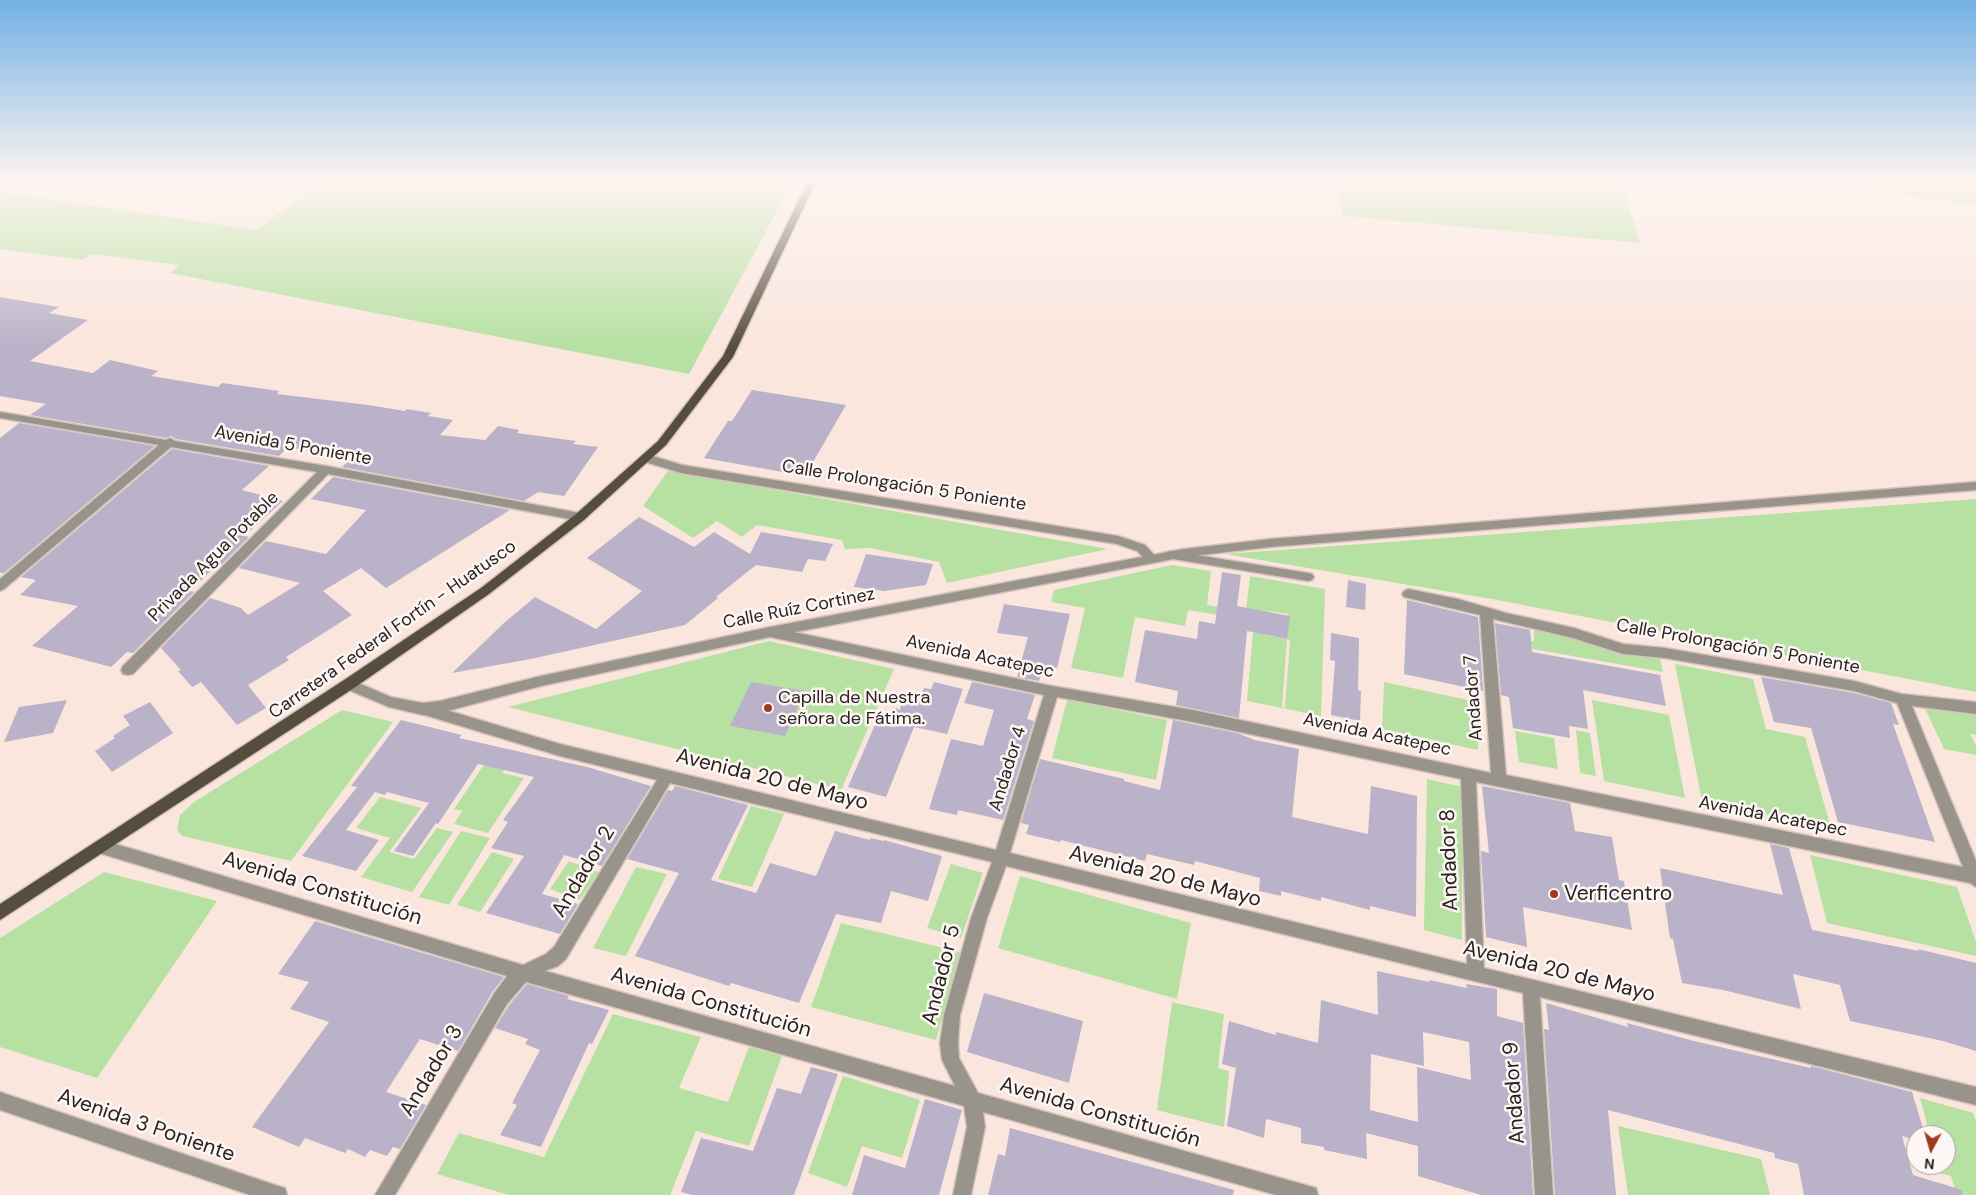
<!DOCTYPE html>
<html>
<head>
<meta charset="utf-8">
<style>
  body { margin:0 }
  #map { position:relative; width:1976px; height:1195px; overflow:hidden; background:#fbe6de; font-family:"DM Sans",sans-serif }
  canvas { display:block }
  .north { position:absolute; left:1906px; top:1125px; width:50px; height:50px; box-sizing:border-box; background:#fcf7f5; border:1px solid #a9a29f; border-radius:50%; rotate:186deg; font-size:14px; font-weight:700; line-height:20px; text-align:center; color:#2c221f }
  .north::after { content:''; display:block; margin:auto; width:18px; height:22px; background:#a1381f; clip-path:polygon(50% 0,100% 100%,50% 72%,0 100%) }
</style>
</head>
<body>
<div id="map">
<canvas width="1976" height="1195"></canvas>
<div class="north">N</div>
</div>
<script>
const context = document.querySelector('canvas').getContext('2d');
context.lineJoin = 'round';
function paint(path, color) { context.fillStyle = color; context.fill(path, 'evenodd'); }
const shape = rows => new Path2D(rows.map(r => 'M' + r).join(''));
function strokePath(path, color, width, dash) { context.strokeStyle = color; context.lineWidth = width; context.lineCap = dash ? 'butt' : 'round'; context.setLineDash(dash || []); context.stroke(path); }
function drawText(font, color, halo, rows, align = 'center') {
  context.font = font + ' "DM Sans",sans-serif'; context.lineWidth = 5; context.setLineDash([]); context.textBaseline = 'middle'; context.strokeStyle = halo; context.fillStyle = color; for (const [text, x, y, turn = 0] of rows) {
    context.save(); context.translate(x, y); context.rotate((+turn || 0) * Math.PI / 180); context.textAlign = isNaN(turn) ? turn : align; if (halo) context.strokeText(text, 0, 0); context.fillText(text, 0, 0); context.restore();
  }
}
paint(shape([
  [327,179,790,179,783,200,689,374,170,273,179,265,91,254,83,260,0,249,0,192,256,230],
  [1336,179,1621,179,1640,243,1343,216],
  [1791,179,1976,179,1976,205],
  [668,471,1108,549,947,583,939,562,869,548,845,549,842,540,757,525,742,537,717,521,693,538,643,506],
  [1976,499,1976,692,1492,599,1225,554],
  [1172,565,1211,571,1207,605,1246,611,1250,576,1325,589,1321,716,1247,701,1254,621,1188,610,1185,626,1135,617,1123,678,1071,668,1085,608,1051,602,1054,590],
  [1267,611,1288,614,1286,639,1265,635],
  [1287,639,1290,640,1285,708,1282,707],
  [1534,630,1577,640,1618,652,1660,659,1663,672,1527,648,1527,641,1534,641],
  [769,641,894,669,841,790,508,707],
  [1675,664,1753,679,1766,729,1805,737,1831,828,1702,801],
  [1384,682,1477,702,1478,750,1382,729],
  [1067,700,1167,720,1156,780,1052,758],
  [1592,700,1669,715,1685,798,1604,781],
  [1923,704,1976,712,1976,735,1970,734,1976,746,1976,755,1944,749],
  [342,710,393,722,291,861,182,836,177,830,180,815,194,802],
  [1576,730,1590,733,1596,776,1580,773],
  [1515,731,1554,738,1558,769,1519,762],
  [496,747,508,764,502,773,524,778,488,833,454,824,462,811,454,809],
  [1427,779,1462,787,1462,940,1424,930],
  [380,797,421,808,389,852,414,859,437,828,453,832,412,892,361,877,390,838,356,828],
  [751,806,784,814,752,887,718,879],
  [461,831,490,838,449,905,419,897],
  [492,852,514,859,480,912,457,905],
  [1810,855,1957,887,1976,942,1976,956,1827,923],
  [569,861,599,872,580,900,550,889],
  [951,864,983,873,961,938,927,928],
  [636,867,667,874,626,956,593,948],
  [104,872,217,901,97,1078,0,1047,0,938],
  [1020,876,1191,923,1177,999,998,948],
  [841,923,960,952,936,1040,811,1007],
  [1172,1002,1224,1014,1218,1068,1229,1071,1224,1127,1157,1110],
  [613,1014,701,1037,679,1088,728,1102,749,1047,782,1056,749,1146,696,1131,670,1195,509,1195,437,1174,459,1133,544,1157],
  [843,1076,920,1100,902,1158,862,1146,847,1187,808,1173],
  [1920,1098,1973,1113,1976,1121,1976,1195,1957,1195,1951,1176,1919,1168,1918,1165,1946,1165,1946,1135,1930,1135],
  [1618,1126,1761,1159,1770,1195,1628,1195]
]), '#b6e1a2');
paint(shape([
  [0,297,59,307,49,313,88,320,30,361,93,373,110,360,158,371,151,376,218,387,222,383,279,391,277,394,368,405,405,411,407,409,431,413,428,416,453,420,440,435,485,440,498,426,519,430,517,433,576,441,573,444,598,447,564,496,538,492,524,501,342,467,350,459,288,447,279,456,176,439,171,436,166,438,30,415,46,404,0,396],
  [752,390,846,405,805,476,704,458,728,421,732,421],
  [19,423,155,446,4,573,0,573,0,438],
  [172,449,269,466,242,490,283,501,244,536,249,537,222,564,218,564,190,591,194,592,133,653,127,652,111,667,32,646,78,606,20,595,36,580,21,577],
  [333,477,510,510,386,588,361,568,323,591,352,615,286,657,289,660,248,685,266,708,237,725,201,682,192,687,178,671,181,670,161,648,210,598,241,608,248,615,300,583,239,568,266,541,326,554,366,510,311,499],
  [639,517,694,547,714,532,750,554,761,532,833,544,825,561,808,559,802,572,756,565,716,597,718,598,685,625,531,659,452,673,505,622,535,597,596,629,642,591,587,558],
  [866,554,933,564,926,585,884,591,854,587],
  [1222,572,1241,575,1237,606,1290,616,1287,639,1247,631,1239,718,1176,705,1178,691,1135,682,1145,630,1197,639,1199,621,1215,624],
  [1348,580,1366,584,1365,610,1346,607],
  [1407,600,1478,617,1483,691,1404,674],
  [1004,604,1070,614,1057,668,1044,665,1039,681,1017,677,1028,637,997,633],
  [1495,623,1530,630,1532,652,1660,675,1666,706,1583,690,1588,729,1569,726,1570,738,1513,728,1509,697,1501,695],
  [1331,633,1359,638,1358,690,1361,691,1360,721,1331,715,1335,661,1330,660],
  [1761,677,1854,693,1891,703,1899,725,1893,724,1935,842,1838,822,1811,728,1774,722],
  [751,682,805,691,785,736,730,726],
  [934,682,963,689,947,734,914,727,886,797,848,787,877,720,890,724,896,708,900,710,901,705,906,706,911,693,921,696,924,688,931,689],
  [972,682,1035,695,1027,719,1034,721,1003,820,958,810,957,815,929,809,951,739,983,746,994,710,964,703],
  [67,700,53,733,4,742,19,707],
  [150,702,173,733,112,772,95,751,115,738,113,736,130,725,123,716],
  [401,720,462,735,459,738,587,767,651,786,602,866,564,855,542,894,578,904,560,934,486,913,524,856,491,848,508,822,503,820,534,777,478,764,438,824,436,823,413,856,394,851,429,803,387,792,385,795,375,792,346,830,379,840,356,871,302,856,357,787,351,786],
  [1173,720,1237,733,1255,740,1299,749,1292,817,1368,834,1371,786,1417,796,1416,917,1370,906,1370,910,1321,897,1321,901,1281,891,1281,896,1259,891,1260,878,1195,861,1194,865,1147,854,1145,861,1061,840,1060,842,1026,834,1029,825,1021,823,1040,759,1124,779,1124,781,1160,790],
  [675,786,748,805,711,880,756,893,770,863,816,876,835,831,870,840,870,838,884,841,884,840,942,856,928,901,891,891,881,923,836,914,799,1003,731,983,729,986,635,956,679,873,627,859,668,790,672,791],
  [1482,786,1570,803,1575,831,1612,837,1619,880,1624,881,1632,930,1523,907,1527,947,1486,937,1481,851,1489,853],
  [1770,844,1789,848,1812,930,1919,951,1918,949,1976,963,1976,1051,1943,1041,1850,1021,1840,985,1793,974,1801,1009,1723,990,1682,983,1673,939,1670,938,1660,868,1783,895],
  [315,921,504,977,493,991,458,1051,420,1039,386,1092,426,1105,400,1149,393,1147,387,1156,370,1150,365,1157,348,1149,345,1153,305,1138,299,1147,252,1127,329,1022,290,1009,309,982,278,974],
  [1377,971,1429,982,1429,980,1467,988,1466,984,1497,989,1497,1016,1523,1023,1533,1195,1481,1195,1418,1176,1418,1146,1366,1133,1367,1159,1324,1150,1324,1147,1301,1143,1301,1128,1266,1119,1264,1138,1227,1126,1236,1068,1222,1064,1229,1021,1276,1035,1276,1032,1318,1043,1321,1000,1378,1015],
  [1423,1032,1469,1042,1471,1080,1417,1067,1418,1122,1370,1110,1371,1054,1424,1066],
  [527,984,569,996,567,999,609,1010,592,1044,589,1043,541,1147,500,1135,517,1105,512,1103,540,1050,525,1044,528,1039,495,1028,509,1005],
  [984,993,1083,1021,1069,1083,967,1052],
  [1546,1003,1628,1027,1627,1023,1694,1041,1811,1068,1811,1066,1912,1092,1925,1135,1916,1135,1916,1140,1902,1136,1913,1175,1962,1190,1962,1195,1804,1195,1798,1164,1775,1158,1774,1153,1608,1110,1616,1195,1555,1195,1544,1029,1549,1030],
  [811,1067,838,1074,794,1195,692,1195,681,1192,701,1138,753,1151,777,1088,801,1094],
  [925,1099,962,1110,939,1195,852,1195,864,1155,905,1168],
  [1010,1128,1234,1190,1233,1195,988,1195,998,1154,1005,1156]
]), '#b9b2c8');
const minor = shape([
  [1228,179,1264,179,1279,181,1283,183,1279,185,1232,181,1228,179],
  [0,412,166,440,170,438,175,441,326,466,580,513,586,517,580,521,328,474,133,674,128,675,123,674,121,670,123,666,317,472,171,447,4,589,0,591,0,579,159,445,0,418,0,412],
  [646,454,682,465,1118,536,1145,545,1158,559,1152,563,1148,562,1137,551,1117,544,681,473,642,461,640,458,646,454],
  [1171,551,1308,573,1312,574,1314,577,1312,580,1308,581,1167,558,1165,555,1167,552,1171,551],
  [1408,589,1458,599,1506,613,1574,628,1623,644,1665,648,1854,681,1902,694,1976,702,1976,714,1912,706,1976,861,1976,887,1970,883,1476,782,1484,968,1976,1087,1976,1105,1540,997,1553,1195,1535,1195,1523,993,1006,866,987,918,960,1015,958,1043,959,1058,978,1093,1309,1186,1316,1188,1318,1195,1276,1195,983,1112,985,1127,971,1195,953,1195,967,1127,964,1106,526,982,507,1004,395,1195,375,1195,495,992,507,976,102,854,97,852,94,847,97,842,102,840,523,965,546,954,554,947,657,780,560,756,418,713,416,709,418,705,423,703,560,744,996,850,1044,695,770,637,765,635,764,632,765,629,770,627,1052,686,1193,710,1491,773,1480,615,1404,597,1402,594,1404,591,1408,589],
  [1493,619,1573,638,1623,654,1665,658,1854,691,1897,703,1963,867,1506,775,1493,619],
  [1057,697,1193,722,1461,779,1467,964,1010,853,1057,697],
  [670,783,992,862,971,918,944,1015,940,1043,942,1060,955,1086,545,971,558,966,566,959,670,783]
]);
const tertiary = shape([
  [1976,482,1976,490,1270,547,1184,557,770,637,541,686,440,713,423,715,389,707,344,688,342,684,344,680,349,679,391,697,423,703,440,701,541,676,770,627,1184,549,1270,539,1976,482],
  [0,1092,278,1186,285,1188,287,1195,250,1195,0,1110,0,1092]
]);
const primary = shape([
  [809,179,817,179,733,357,666,445,584,520,489,594,354,688,0,920,0,904,344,680,481,588,576,514,658,441,723,356,809,179]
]);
strokePath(minor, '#d6c3bc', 3);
strokePath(tertiary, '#d6c3bc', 3);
strokePath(primary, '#d6c3bc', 3);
paint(minor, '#98948b');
paint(tertiary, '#98948b');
paint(primary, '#554e3e');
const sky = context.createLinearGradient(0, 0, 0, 347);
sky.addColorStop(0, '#73b0e5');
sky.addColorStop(0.52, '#fdf4f0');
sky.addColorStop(1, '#fdf4f000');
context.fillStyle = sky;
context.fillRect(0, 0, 1976, 347);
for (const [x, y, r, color] of [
  [768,708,5,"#a1381f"],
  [1554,894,5,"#a1381f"]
]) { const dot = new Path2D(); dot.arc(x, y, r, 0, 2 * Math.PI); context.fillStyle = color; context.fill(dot); strokePath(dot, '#fcf7f5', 2); }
drawText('18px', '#2c221f', '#fcf7f5', [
  ["Avenida 5 Poniente",293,446,10],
  ["Calle Prolongación 5 Poniente",904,486,9],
  ["Privada Agua Potable",214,557,-45],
  ["Calle Ruíz Cortinez",799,609,-11],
  ["Carretera Federal Fortín - Huatusco",393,630,-35],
  ["Calle Prolongación 5 Poniente",1738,647,10],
  ["Avenida Acatepec",980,657,12],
  ["Andador 7",1474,698,-94],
  ["Avenida Acatepec",1377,735,12],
  ["Andador 4",1008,769,-73],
  ["Avenida Acatepec",1773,817,11]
]);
drawText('18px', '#2c221f', '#fcf7f5', [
  ["Capilla de Nuestra",778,698],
  ["señora de Fátima.",778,719]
], 'left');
drawText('21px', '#2c221f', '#fcf7f5', [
  ["Avenida 20 de Mayo",772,780,14],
  ["Andador 8",1450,860,-92],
  ["Andador 2",584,872,-59],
  ["Avenida 20 de Mayo",1165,877,14],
  ["Avenida Constitución",322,889,17],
  ["Avenida 20 de Mayo",1559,972,14],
  ["Andador 5",942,975,-76],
  ["Avenida Constitución",711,1003,16],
  ["Andador 3",432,1071,-59],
  ["Andador 9",1515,1093,-94],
  ["Avenida Constitución",1100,1113,16],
  ["Avenida 3 Poniente",146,1126,19]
]);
drawText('21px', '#2c221f', '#fcf7f5', [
  ["Verficentro",1564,894]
], 'left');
</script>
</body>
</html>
